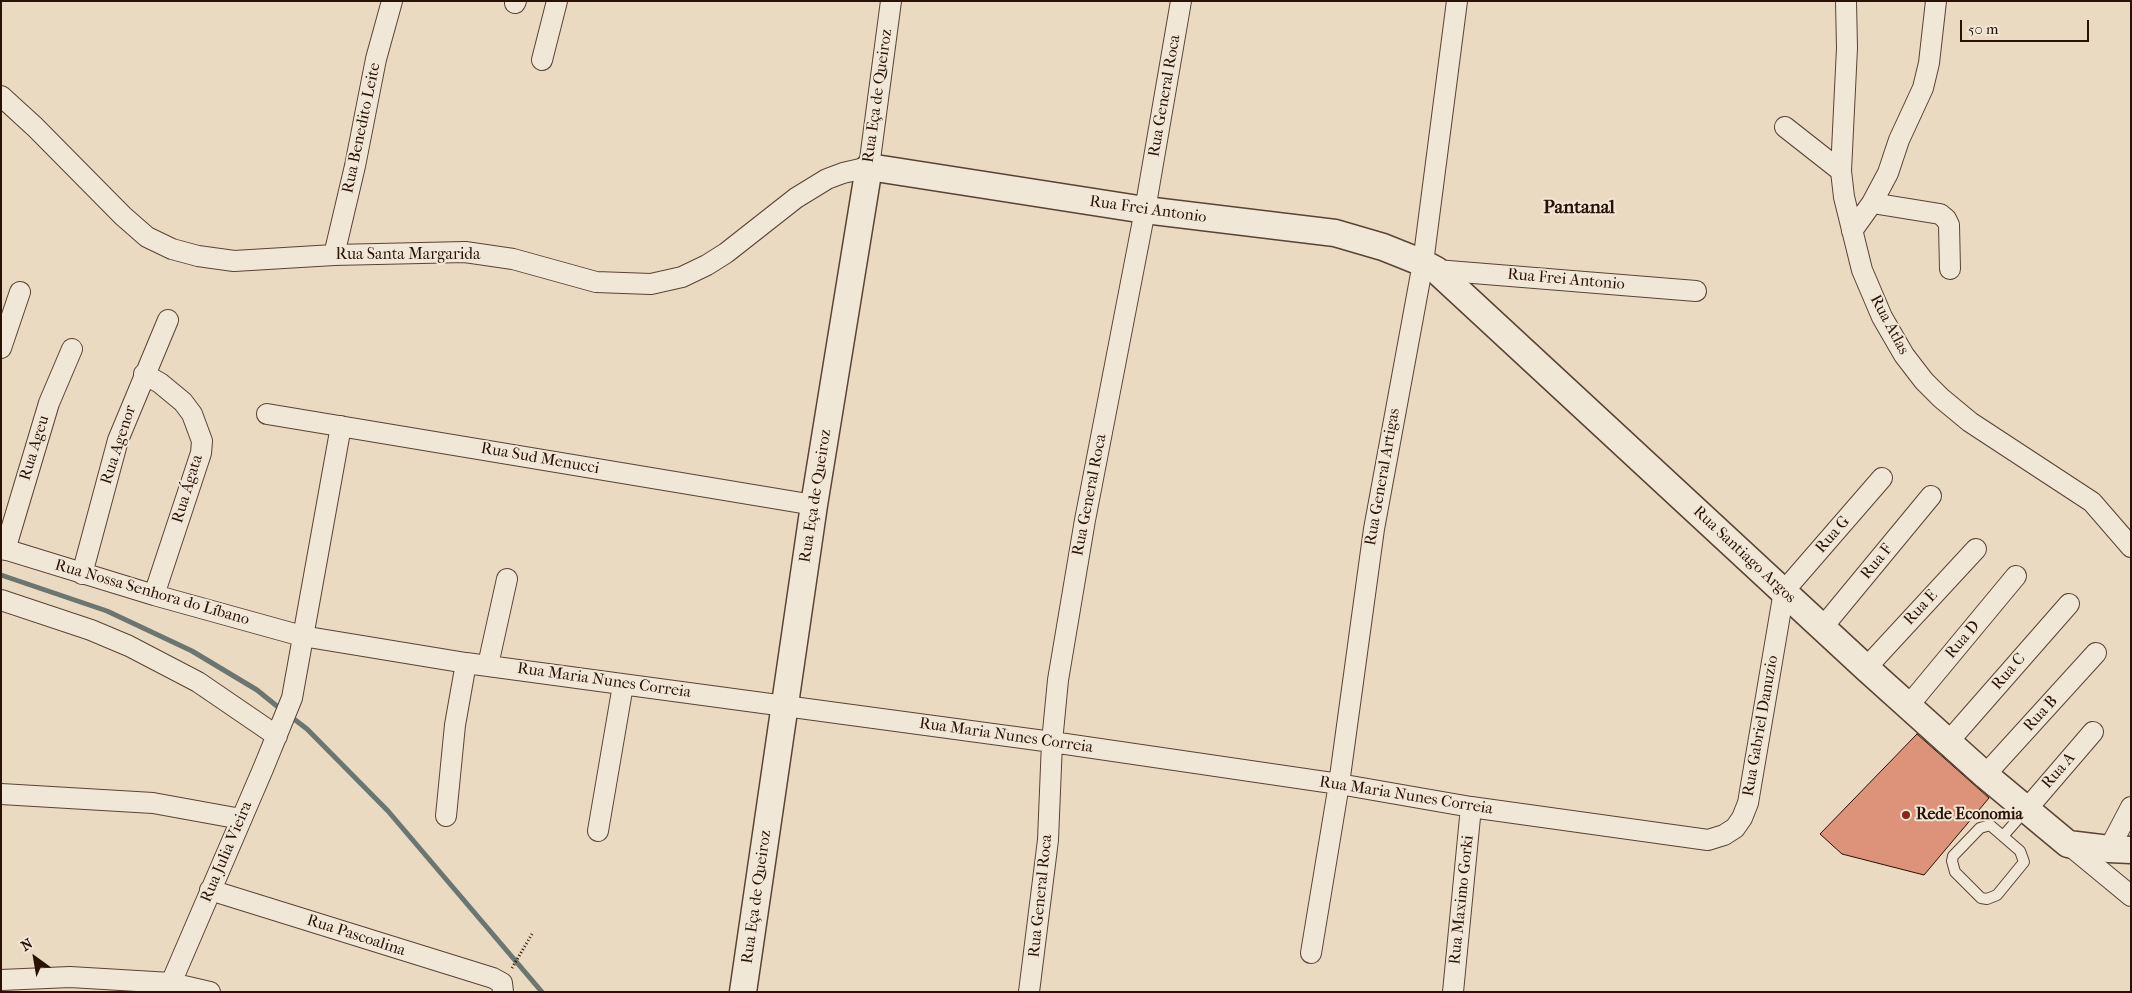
<!DOCTYPE html>
<html>
<head>
<meta charset="utf-8">
<style>
  body { margin:0 }
  #map { position:relative; width:2132px; height:993px; overflow:hidden; background:#eadac1; font-family:"IM FELL French Canon",serif }
  canvas { display:block }
  .frame { position:absolute; inset:0; border:2px solid #291104; pointer-events:none }
  .north { position:absolute; left:10px; top:933px; width:50px; height:50px; -webkit-text-stroke:4px #f1e7d7; paint-order:stroke; rotate:328deg; font-size:14px; font-weight:700; line-height:20px; text-align:center; color:#291104 }
  .north::after { content:''; display:block; margin:auto; width:18px; height:22px; background:#291104; clip-path:polygon(50% 0,100% 100%,50% 72%,0 100%) }
  .scale { position:absolute; left:1960px; top:20px; width:129px; height:22px; box-sizing:border-box; border:2px solid #291104; border-top:0; padding-left:6px; font-size:15px; line-height:18px; white-space:nowrap; color:#291104; -webkit-text-stroke:4px #f1e7d7; paint-order:stroke }
</style>
</head>
<body>
<div id="map">
<canvas width="2132" height="993"></canvas>
<div class="frame"></div>
<div class="north">N</div>
<div class="scale">50 m</div>
</div>
<script>
const context = document.querySelector('canvas').getContext('2d');
context.lineJoin = 'round';
const shape = rows => new Path2D(rows.map(r => 'M' + r).join(''));
function strokePath(path, color, width, dash) { context.strokeStyle = color; context.lineWidth = width; context.lineCap = dash ? 'butt' : 'round'; context.setLineDash(dash || []); context.stroke(path); }
function paint(path, color) { context.fillStyle = color; context.fill(path, 'evenodd'); }
function drawText(font, color, halo, rows, align = 'center') {
  context.font = font + ' "IM FELL French Canon",serif'; context.lineWidth = 4; context.setLineDash([]); context.textBaseline = 'middle'; context.strokeStyle = halo; context.fillStyle = color; for (const [text, x, y, turn = 0] of rows) {
    context.save(); context.translate(x, y); context.rotate((+turn || 0) * Math.PI / 180); context.textAlign = isNaN(turn) ? turn : align; if (halo) context.strokeText(text, 0, 0); context.fillText(text, 0, 0); context.restore();
  }
}
strokePath(shape([
  [1,575,107,611,192,651,257,690,283,711],
  [290,716,307,729,388,811,542,992]
]), '#6c7670', 5);
const building = shape([
  [1917,734,1989,798,1924,875,1842,854,1820,834,1917,734]
]);
paint(building, '#dd927a');
strokePath(building, '#291104', 1);
const service = shape([
  [1990,825,2020,851,2024,862,1997,895,1987,899,1981,898,1955,872,1952,861,1953,856,1980,828,1990,825],
  [2003,836,2026,810]
]);
const minor = shape([
  [1846,1,1847,48,1841,171,1844,197,1862,270,1882,317,1904,355,1924,381,1941,398,1970,422,2092,502,2131,547],
  [515,3,516,1],
  [542,60,557,1],
  [1,96,35,127,123,216,147,237,172,249,198,256,234,261,334,255,465,252,513,259,596,282,651,284,682,277,707,265,726,253,796,198,827,179,843,173,869,167,891,1],
  [1785,127,1841,171],
  [1872,203,1940,214,1946,219,1949,225,1950,269],
  [1852,231,1872,203,1888,173,1899,140,1923,88,1929,63,1936,1],
  [334,255,355,166,376,59,392,1],
  [1436,270,1696,291],
  [1,348,20,292],
  [144,374,160,383,183,402,192,414,202,441,201,453,154,595],
  [267,414,814,505],
  [1,548,154,595,302,636,466,663,1052,742,1339,784,1471,807,1708,840,1724,835,1735,828,1742,818,1748,803,1784,591,1882,478],
  [5,550,49,403,72,349],
  [82,574,118,440,168,320],
  [1,600,91,630,129,646,198,682,277,736],
  [1822,628,1931,496],
  [488,665,507,579],
  [1866,668,1976,549],
  [1909,705,2016,576],
  [1949,741,2069,604],
  [1985,775,2096,653],
  [1,794,153,803,241,819],
  [2026,810,2093,732],
  [446,816,455,725,466,663],
  [598,831,623,685],
  [2068,844,2131,896],
  [2109,849,2131,807],
  [210,890,493,978,502,983,503,992],
  [1311,953,1339,784,1374,529,1423,263,1457,1],
  [1,980,70,977,171,983,210,992],
  [171,983,263,769,292,698,341,426],
  [1029,992,1048,840,1052,742,1058,680,1085,520,1145,210,1181,1],
  [1453,992,1471,807]
]);
const tertiary = shape([
  [743,992,814,505,869,167,1145,210,1335,233,1383,247,1423,263,1436,270,1866,668,1985,775,2068,844,2109,849,2131,850]
]);
strokePath(service, '#594333', 12);
strokePath(minor, '#594333', 22);
strokePath(tertiary, '#594333', 29);
strokePath(shape([
  [512,968,532,934]
]), '#291104', 3, [1, 2.5]);
strokePath(service, '#f1e7d7', 10);
strokePath(minor, '#f1e7d7', 20);
strokePath(tertiary, '#f1e7d7', 26);
for (const [x, y, r, color] of [
  [1906,815,5,"#8f2418"]
]) { const dot = new Path2D(); dot.arc(x, y, r, 0, 2 * Math.PI); context.fillStyle = color; context.fill(dot); strokePath(dot, '#f1e7d7', 2); }
drawText('16px', '#291104', '#f1e7d7', [
  ["Rua Eça de Queiroz",878,96,-82],
  ["Rua General Roca",1165,96,-80],
  ["Rua Benedito Leite",362,128,-78],
  ["Rua Frei Antonio",1148,210,8],
  ["Rua Santa Margarida",408,255],
  ["Rua Frei Antonio",1566,280,5],
  ["Rua Atlas",1889,325,62],
  ["Rua Agenor",119,445,-72],
  ["Rua Ageu",35,448,-73],
  ["Rua Sud Menucci",540,459,10],
  ["Rua General Artigas",1383,477,-80],
  ["Rua Ágata",188,489,-73],
  ["Rua General Roca",1090,495,-79],
  ["Rua Eça de Queiroz",816,496,-81],
  ["Rua G",1833,535,-49],
  ["Rua Santiago Argos",1744,555,43],
  ["Rua F",1877,562,-51],
  ["Rua Nossa Senhora do Líbano",152,593,16],
  ["Rua E",1921,608,-47],
  ["Rua D",1963,640,-50],
  ["Rua C",2009,672,-49],
  ["Rua Maria Nunes Correia",604,681,8],
  ["Rua B",2041,714,-48],
  ["Rua Gabriel Danuzio",1761,726,-80],
  ["Rua Maria Nunes Correia",1006,736,8],
  ["Rua A",2059,771,-49],
  ["Rua Maria Nunes Correia",1406,796,9],
  ["Rua Julia Vieira",227,852,-67],
  ["Rua General Roca",1041,896,-84],
  ["Rua Eça de Queiroz",757,897,-82],
  ["Rua Maximo Gorki",1462,900,-84],
  ["Rua Pascoalina",356,936,18]
]);
drawText('bold 16px', '#291104', '#f1e7d7', [
  ["Rede Economia",1916,815]
], 'left');
drawText('bold 19px', '#291104', '#f1e7d7', [
  ["Pantanal",1579,208]
]);
</script>
</body>
</html>
